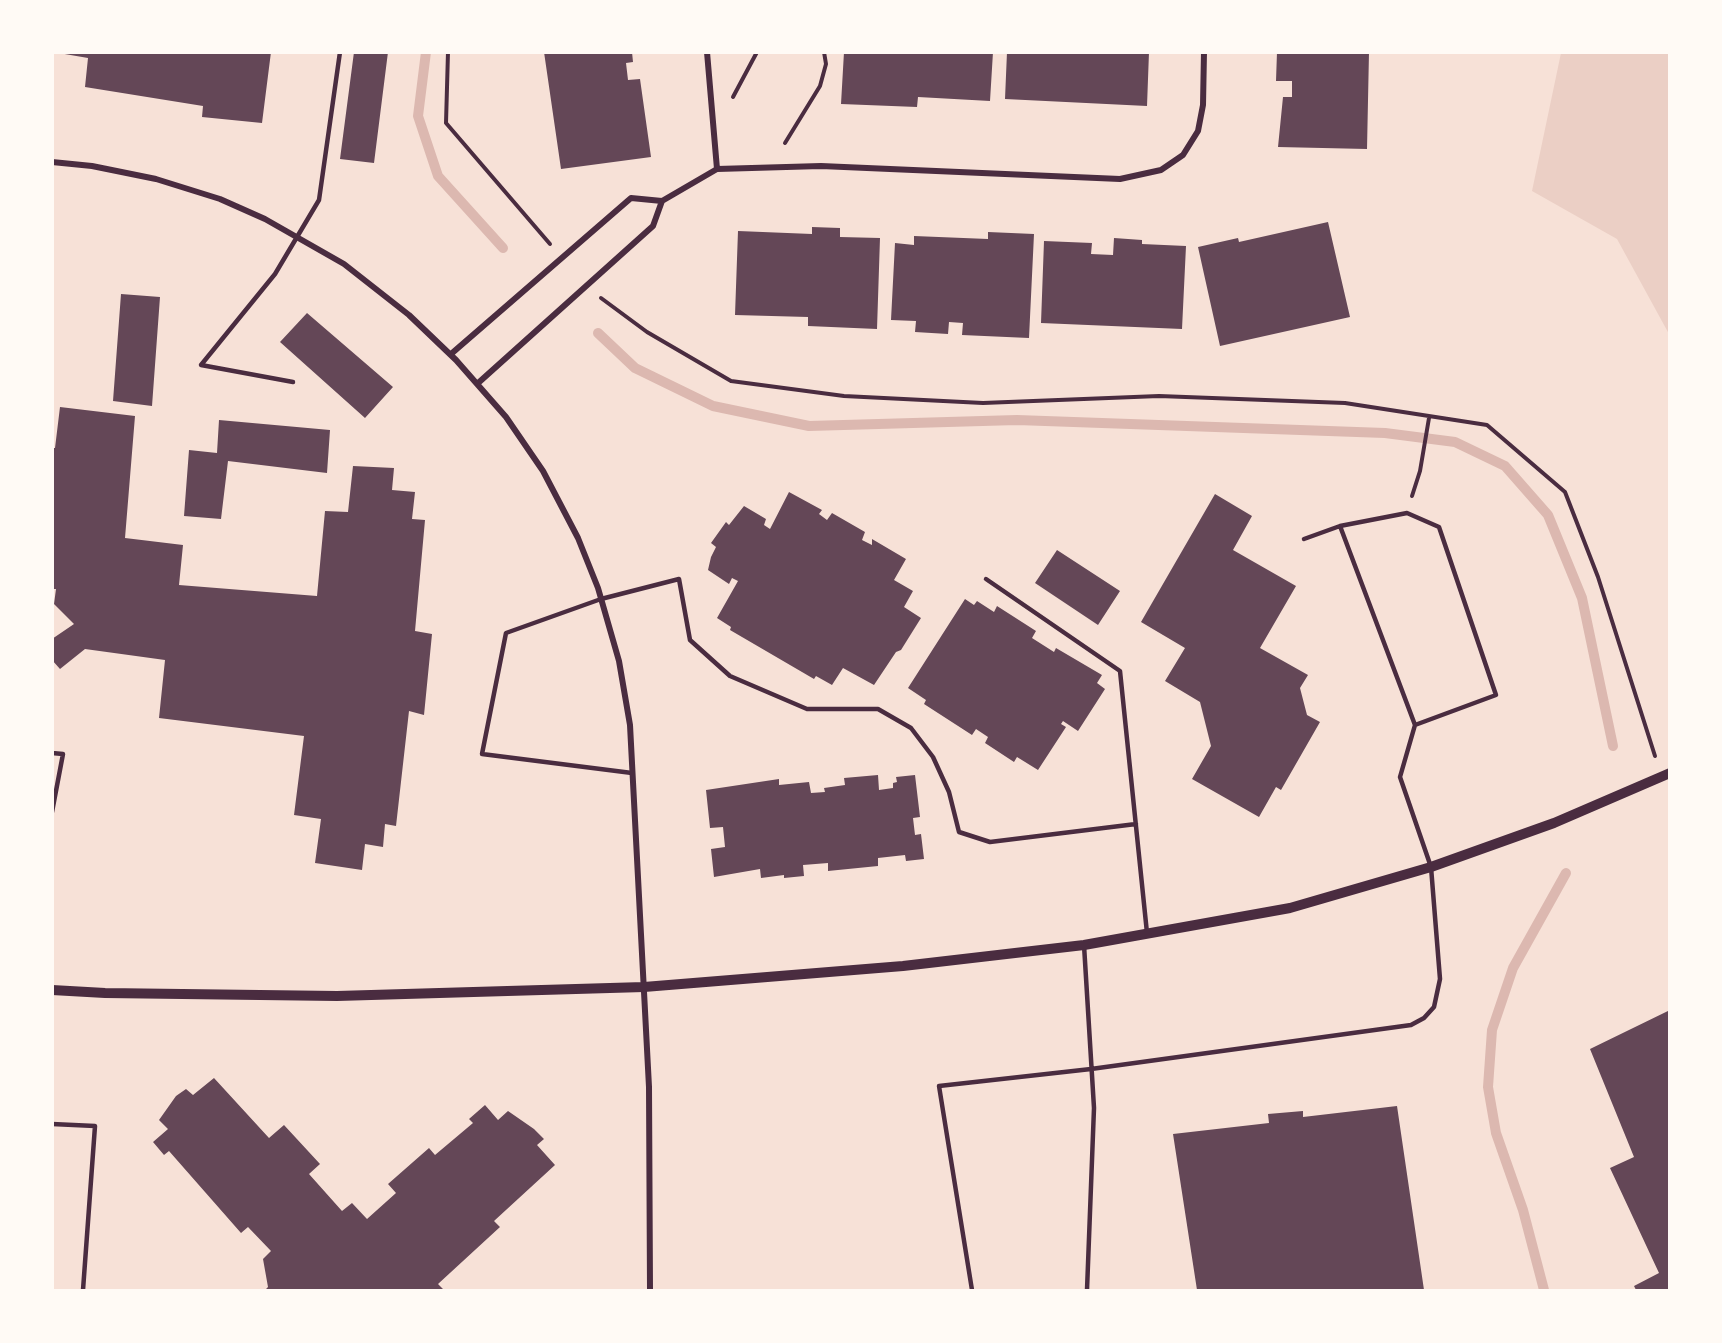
<!DOCTYPE html>
<html>
<head>
<meta charset="utf-8">
<style>
  body { margin:0 }
  #map { position:relative; width:1722px; height:1343px; overflow:hidden; background:#f7e1d7; font-family:Cabin,sans-serif }
  canvas { display:block }
  .frame { position:absolute; inset:0; border:54px solid #fffaf5; pointer-events:none }
</style>
</head>
<body>
<div id="map">
<canvas width="1722" height="1343"></canvas>
<div class="frame"></div>
</div>
<script>
const context = document.querySelector('canvas').getContext('2d');
context.lineJoin = 'round';
function paint(path, color) { context.fillStyle = color; context.fill(path, 'evenodd'); }
const shape = rows => new Path2D(rows.map(r => 'M' + r).join(''));
function strokePath(path, color, width, dash) { context.strokeStyle = color; context.lineWidth = width; context.lineCap = dash ? 'butt' : 'round'; context.setLineDash(dash || []); context.stroke(path); }
paint(shape([
  [1561,53,1669,53,1669,334,1617,239,1532,191]
]), '#ebcfc5');
strokePath(shape([
  [426,52,418,116,438,176,503,248],
  [598,333,635,368,713,406,809,426,1017,420,1385,433,1455,442,1505,466,1548,515,1582,598,1613,746],
  [1544,1290,1523,1210,1496,1133,1488,1087,1492,1030,1513,968,1566,873]
]), '#dcb8b0', 10);
paint(shape([
  [53,52,271,52,262,123,202,117,203,106,85,87,88,58],
  [354,52,388,52,374,163,340,159],
  [544,52,632,52,633,62,626,63,628,80,640,79,651,157,561,169],
  [844,52,993,52,990,101,918,97,917,107,841,104],
  [1007,52,1149,52,1147,106,1005,99],
  [1277,52,1369,52,1367,149,1278,147,1283,97,1292,97,1292,81,1276,81],
  [1328,222,1350,317,1220,346,1198,247,1238,238,1239,242],
  [812,227,840,228,840,237,880,238,877,329,808,326,808,317,735,315,738,231,812,234],
  [988,232,1034,234,1029,338,962,335,963,323,949,322,948,334,915,332,916,321,891,320,895,243,914,245,914,236,988,239],
  [1114,238,1142,240,1142,244,1186,246,1182,329,1041,323,1044,241,1092,243,1091,254,1113,255],
  [121,294,160,297,152,406,113,401],
  [307,313,393,387,365,418,280,342],
  [60,407,135,416,125,538,183,545,179,585,317,596,325,511,348,512,353,466,394,468,392,490,415,492,412,519,425,520,415,631,432,634,424,715,409,711,396,826,385,824,383,847,365,844,362,870,315,863,321,819,294,815,304,736,159,718,165,660,85,649,60,669,52,660,52,639,74,624,54,604,56,589,52,589,52,448,55,448],
  [219,420,330,430,327,473,228,461,221,519,184,516,189,450,217,453],
  [789,492,822,510,819,514,827,520,832,513,865,532,862,540,872,545,872,539,906,559,894,580,913,591,904,607,921,618,901,650,896,652,874,685,843,668,832,685,816,676,814,679,730,630,731,627,717,618,738,581,732,578,729,584,708,570,711,557,716,547,711,543,726,522,729,525,744,506,766,519,764,525,770,529],
  [1215,494,1252,516,1233,550,1296,586,1260,648,1308,675,1300,688,1307,715,1320,722,1281,790,1276,787,1259,817,1192,779,1211,746,1200,702,1165,681,1185,648,1141,622],
  [1057,550,1120,591,1098,625,1035,583],
  [965,599,974,605,977,601,994,612,997,606,1036,631,1032,638,1054,652,1056,648,1102,675,1097,683,1105,689,1078,731,1063,721,1061,724,1066,727,1038,770,1017,757,1014,762,985,743,988,737,976,729,972,735,924,704,926,700,908,688],
  [878,775,879,790,893,788,893,783,897,782,896,777,915,775,920,817,913,818,915,835,921,834,924,859,906,861,905,855,878,858,878,866,828,871,828,863,803,865,804,876,784,878,784,875,761,878,760,869,714,877,711,849,725,847,723,827,710,828,706,790,779,779,779,785,809,782,811,793,825,792,824,788,845,785,844,778],
  [1670,1010,1670,1290,1636,1290,1634,1286,1659,1273,1610,1168,1634,1157,1590,1049],
  [214,1078,269,1138,284,1125,320,1164,309,1174,342,1211,352,1203,367,1219,396,1193,388,1184,429,1148,435,1155,473,1123,469,1119,485,1105,498,1120,508,1111,534,1129,544,1139,537,1145,555,1165,494,1221,500,1227,438,1284,444,1290,265,1290,268,1287,263,1259,271,1251,248,1227,241,1233,169,1151,164,1155,153,1142,168,1129,159,1120,176,1096,186,1089,193,1095],
  [1397,1106,1424,1290,1197,1290,1173,1134,1269,1123,1268,1114,1303,1111,1303,1117]
]), '#644757');
strokePath(shape([
  [448,52,446,123,550,244],
  [733,97,757,52],
  [785,143,820,86,826,64,824,52],
  [601,298,647,332,731,381,844,396,983,403,1159,396,1345,403,1487,425,1565,492,1598,577,1655,756],
  [1412,496,1420,471,1429,418]
]), '#4a2c40', 4);
strokePath(shape([
  [293,382,201,365,275,274,319,200,340,52],
  [1304,539,1340,526],
  [986,579,1120,671,1147,933],
  [52,753,63,754,52,812],
  [632,773,482,754,506,633,601,599,679,579,690,640,730,676,807,709,878,709,911,728,933,757,949,792,959,832,990,842,1136,824],
  [1084,945,1094,1108,1087,1290],
  [52,1124,95,1126,83,1290],
  [972,1290,939,1086,1091,1069,1411,1025,1424,1018,1434,1007,1440,979,1431,867,1400,777,1415,725,1496,695,1439,527,1407,513,1340,526,1415,725]
]), '#4a2c40', 4.5);
strokePath(shape([
  [707,52,717,169],
  [52,162,92,166,156,179,220,199,265,219,344,264,409,315,456,360,506,417,543,471,578,538,598,588,619,661,630,725,649,1087,650,1290],
  [662,201,717,169,821,166,1120,179,1161,170,1183,155,1198,131,1203,105,1204,52],
  [451,354,631,198,662,201,653,226,477,384]
]), '#4a2c40', 6);
strokePath(shape([
  [52,990,105,993,337,996,644,987,903,966,1084,945,1290,908,1431,867,1554,823,1670,773]
]), '#4a2c40', 10);
</script>
</body>
</html>
